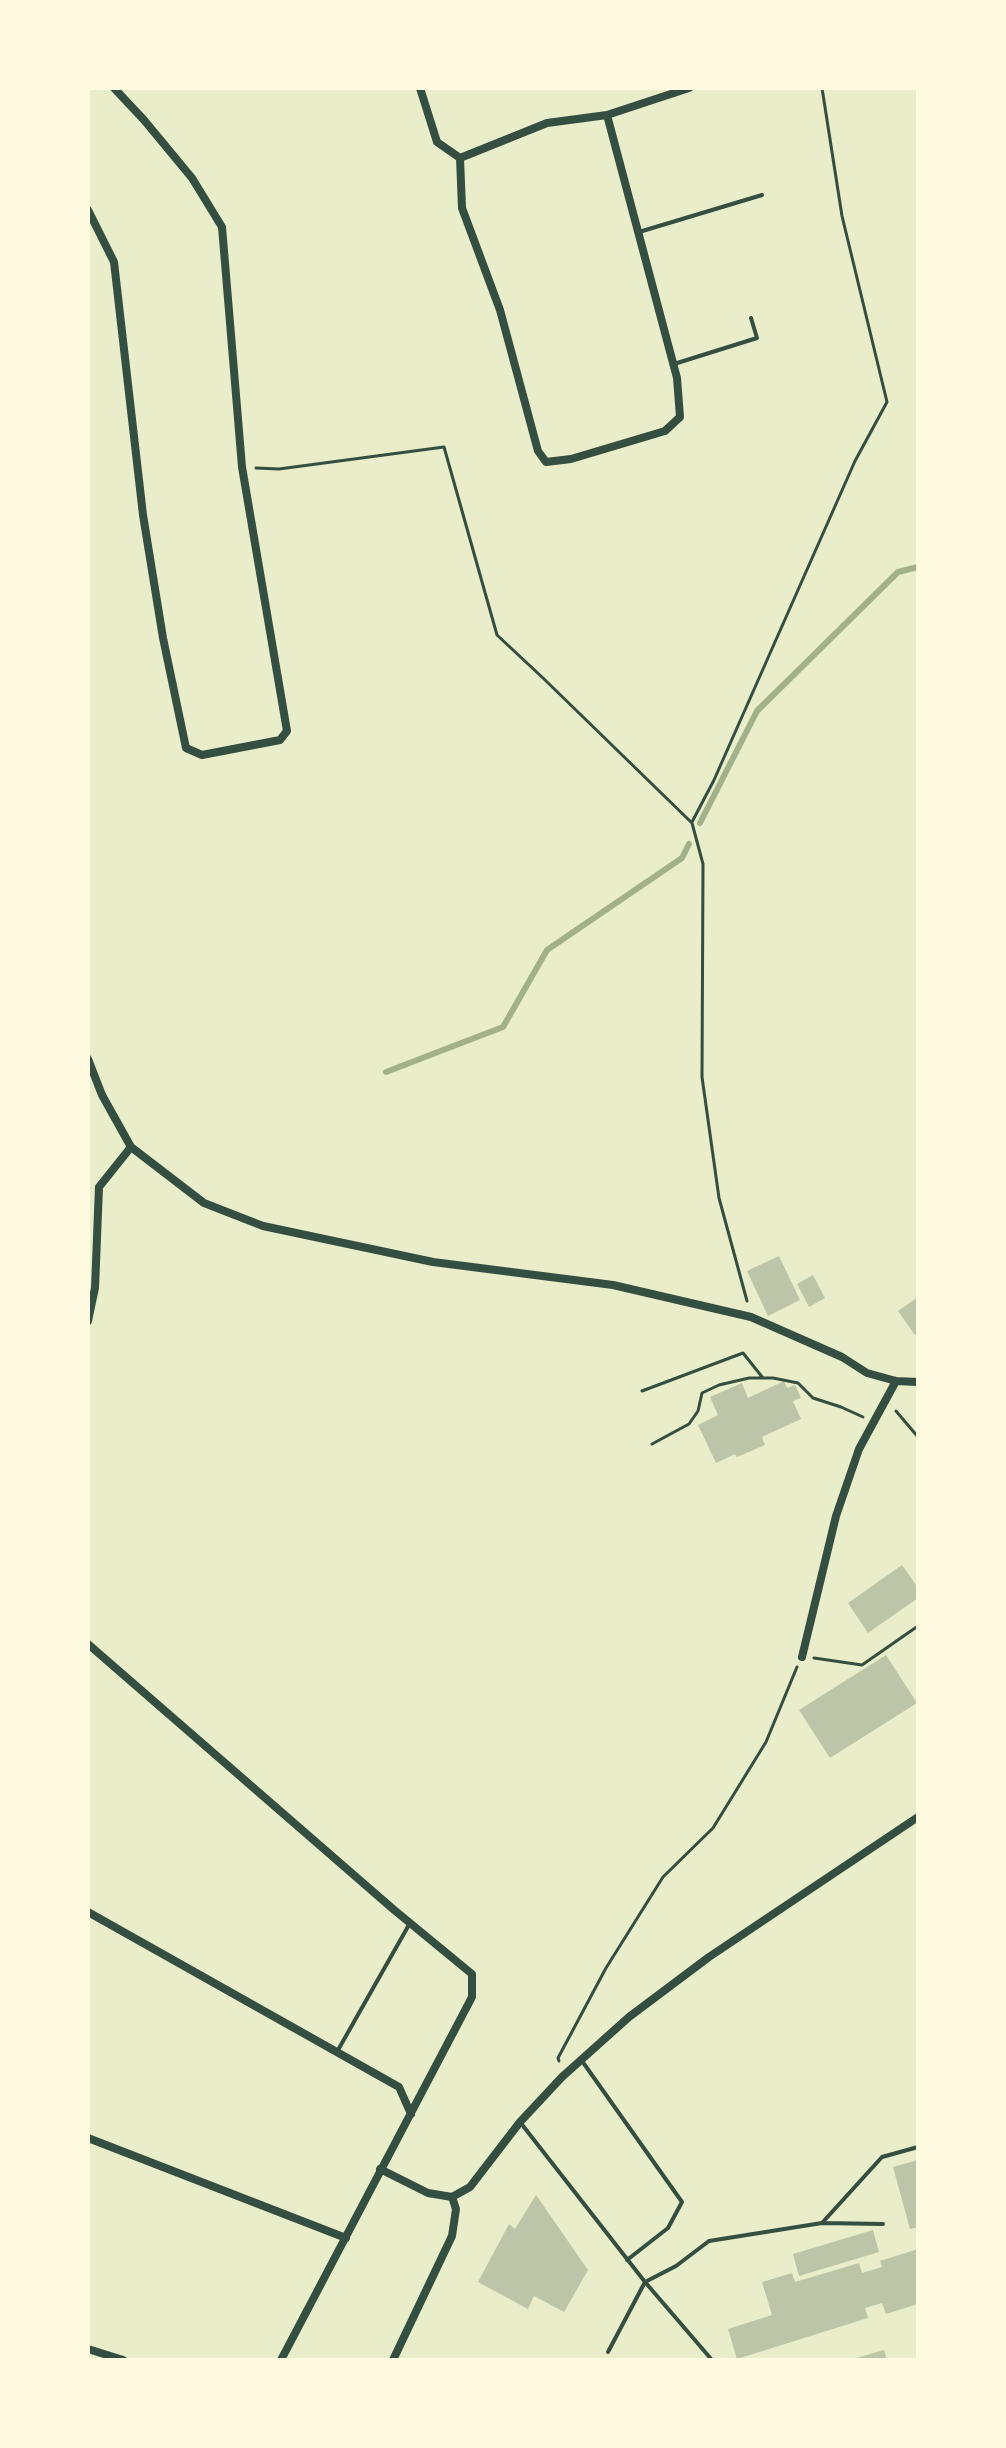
<!DOCTYPE html>
<html>
<head>
<meta charset="utf-8">
<style>
  body { margin:0 }
  #map { position:relative; width:1006px; height:2448px; overflow:hidden; background:#e9edc9; font-family:"Exo 2",sans-serif }
  canvas { display:block }
  .frame { position:absolute; inset:0; border:90px solid #fefae0; pointer-events:none }
</style>
</head>
<body>
<div id="map">
<canvas width="1006" height="2448"></canvas>
<div class="frame"></div>
</div>
<script>
const context = document.querySelector('canvas').getContext('2d');
context.lineJoin = 'round';
const shape = rows => new Path2D(rows.map(r => 'M' + r).join(''));
function strokePath(path, color, width, dash) { context.strokeStyle = color; context.lineWidth = width; context.lineCap = dash ? 'butt' : 'round'; context.setLineDash(dash || []); context.stroke(path); }
function paint(path, color) { context.fillStyle = color; context.fill(path, 'evenodd'); }
strokePath(shape([
  [700,823,757,711,898,572,918,567],
  [386,1072,503,1027,547,950,682,858,689,844]
]), '#a3b18a', 6);
paint(shape([
  [779,1256,800,1300,768,1316,747,1271],
  [813,1275,825,1298,809,1307,797,1284],
  [918,1297,918,1333,915,1335,898,1311],
  [784,1381,787,1388,795,1385,801,1398,793,1401,801,1419,762,1437,765,1445,737,1457,735,1454,716,1463,698,1425,718,1415,710,1397,742,1383,748,1398],
  [902,1565,918,1588,918,1598,868,1633,848,1603],
  [886,1655,917,1703,830,1758,799,1710],
  [918,2160,918,2227,910,2229,893,2167],
  [536,2195,588,2270,564,2312,534,2296,528,2309,478,2282,509,2224,515,2229],
  [873,2230,879,2252,799,2276,793,2254],
  [918,2249,918,2304,886,2314,882,2303,865,2308,868,2318,737,2359,728,2329,772,2315,762,2282,792,2273,795,2282,859,2263,862,2273,882,2267,880,2261],
  [884,2350,887,2360,853,2360,853,2359]
]), '#bcc5a7');
strokePath(shape([
  [256,468,279,469,444,447,497,635,543,678,692,823,703,864,702,1077,719,1198,747,1301],
  [692,822,714,780,855,461,887,402,842,216,822,88],
  [642,1391,743,1353,763,1378],
  [896,1411,918,1437],
  [652,1444,689,1424,698,1411,702,1393,719,1385,749,1378,773,1378,798,1383,813,1398,841,1407,863,1417],
  [814,1658,862,1665,918,1626],
  [559,2061,558,2058,606,1968,663,1877,713,1828,766,1742,797,1667]
]), '#344e41', 3);
strokePath(shape([
  [639,232,762,195],
  [674,364,757,338,751,318],
  [338,2050,410,1923],
  [582,2061,682,2202,668,2228,627,2260],
  [520,2122,645,2282,712,2360],
  [822,2223,883,2224],
  [608,2352,645,2282,676,2266,709,2241,822,2223,882,2157,918,2147]
]), '#344e41', 4);
strokePath(shape([
  [420,88,437,142,460,158,462,208,500,310,538,451,546,462,571,459,665,431,680,417,677,378,607,115,547,123,460,158],
  [607,115,689,88],
  [88,210,114,262,143,515,163,638,186,748,202,755,280,740,287,731,242,467,222,227,192,178,144,120,114,88],
  [88,1059,102,1095,131,1147,204,1203,263,1226,433,1262,613,1285,751,1317,842,1357,867,1373,896,1381,918,1382],
  [88,1321,95,1288,99,1187,131,1147],
  [88,1644,393,1909,472,1974,472,1997,281,2360],
  [802,1657,836,1516,859,1449,896,1381],
  [88,1912,399,2087,411,2114],
  [88,2138,346,2238],
  [380,2169,428,2193,452,2197,470,2187,520,2122,562,2077,629,2017,709,1957,918,1817],
  [88,2349,123,2360],
  [393,2360,452,2236,456,2209,452,2197]
]), '#344e41', 8);
</script>
</body>
</html>
